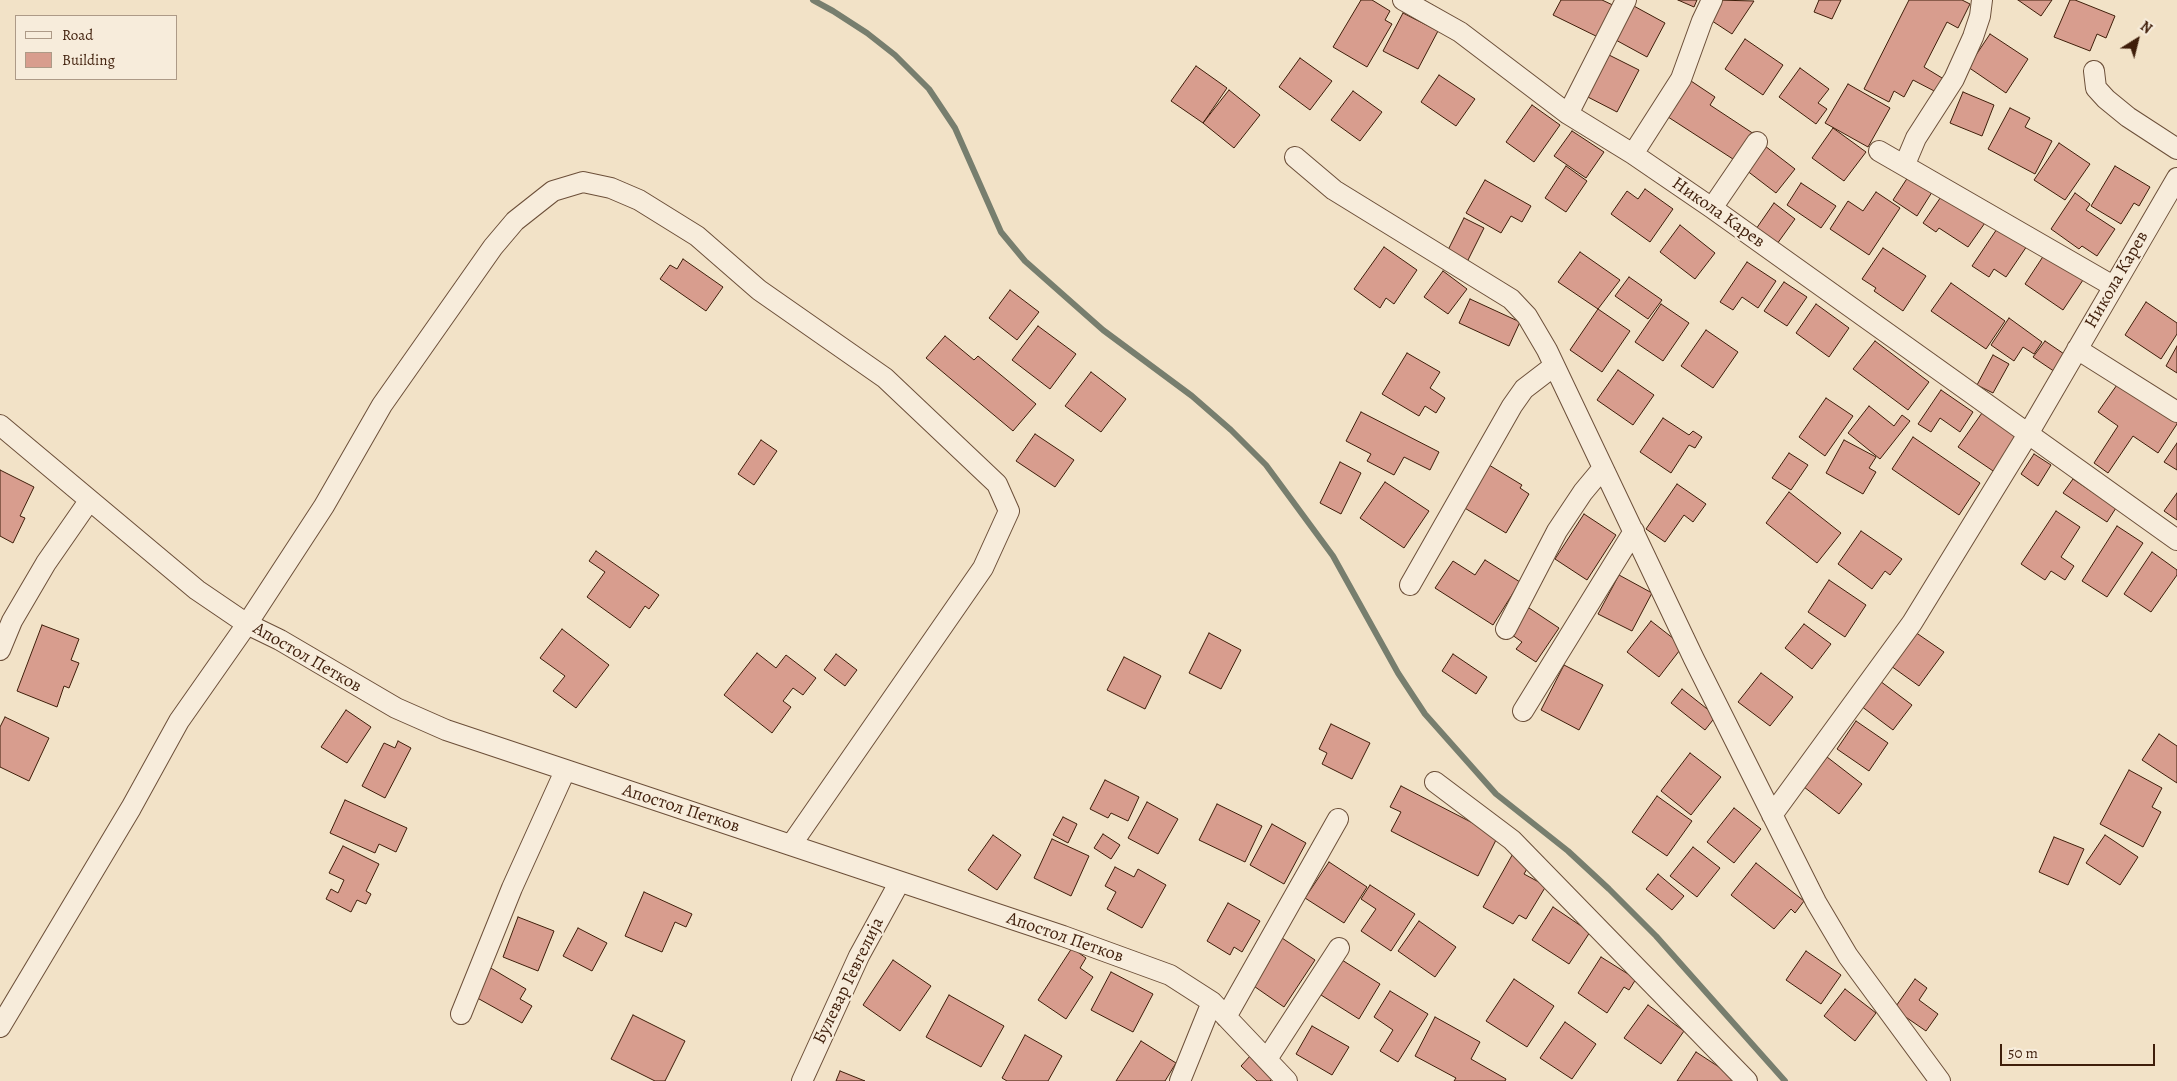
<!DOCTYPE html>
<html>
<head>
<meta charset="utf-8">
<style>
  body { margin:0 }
  #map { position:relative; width:2177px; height:1081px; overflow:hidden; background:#f2e2c7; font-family:Alegreya,serif }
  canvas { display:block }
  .legend { position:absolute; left:15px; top:15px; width:162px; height:65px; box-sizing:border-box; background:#f7ecdb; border:1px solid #ad9a87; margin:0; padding:6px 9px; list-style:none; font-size:15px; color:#3f1e0a }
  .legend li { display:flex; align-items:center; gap:10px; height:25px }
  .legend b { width:25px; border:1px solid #ad9a87 }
  .north { position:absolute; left:2112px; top:15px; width:50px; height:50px; -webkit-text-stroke:4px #f7ecdb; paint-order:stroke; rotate:36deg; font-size:14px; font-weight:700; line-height:20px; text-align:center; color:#3f1e0a }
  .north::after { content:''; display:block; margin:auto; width:18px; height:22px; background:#3f1e0a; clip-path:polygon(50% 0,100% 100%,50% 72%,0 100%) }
  .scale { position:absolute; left:2000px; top:1044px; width:155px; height:22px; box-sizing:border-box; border:2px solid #3f1e0a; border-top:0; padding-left:6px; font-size:15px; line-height:18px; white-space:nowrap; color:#3f1e0a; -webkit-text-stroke:4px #f7ecdb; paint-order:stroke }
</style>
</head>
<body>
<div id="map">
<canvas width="2177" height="1081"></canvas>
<ul class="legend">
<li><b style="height:6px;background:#f7ecdb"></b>Road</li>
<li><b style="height:14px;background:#d89d8e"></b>Building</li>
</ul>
<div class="north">N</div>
<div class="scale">50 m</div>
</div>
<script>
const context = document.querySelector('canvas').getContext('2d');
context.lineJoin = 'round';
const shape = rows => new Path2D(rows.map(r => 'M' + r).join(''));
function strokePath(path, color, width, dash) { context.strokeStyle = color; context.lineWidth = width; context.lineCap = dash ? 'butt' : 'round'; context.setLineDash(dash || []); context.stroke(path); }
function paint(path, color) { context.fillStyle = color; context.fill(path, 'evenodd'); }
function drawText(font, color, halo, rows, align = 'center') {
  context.font = font + ' Alegreya,serif'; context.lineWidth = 4; context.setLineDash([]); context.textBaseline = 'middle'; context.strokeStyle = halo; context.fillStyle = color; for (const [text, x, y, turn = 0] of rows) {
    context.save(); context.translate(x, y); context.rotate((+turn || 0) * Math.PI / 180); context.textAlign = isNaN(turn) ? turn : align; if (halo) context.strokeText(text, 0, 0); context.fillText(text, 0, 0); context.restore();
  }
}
strokePath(shape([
  [813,0,833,11,867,33,895,55,929,89,955,128,1001,232,1025,261,1103,330,1192,396,1231,430,1266,465,1333,556,1398,673,1425,714,1496,794,1568,851,1609,889,1656,936,1785,1081]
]), '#777e6e', 6);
const building = shape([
  [1361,0,1372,0,1390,11,1385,20,1392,24,1367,67,1333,47,1361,0],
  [1561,0,1602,0,1617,7,1602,39,1553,15,1561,0],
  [1678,0,1697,0,1694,7,1678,0],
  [1717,0,1754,1,1732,34,1706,17,1717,0],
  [1819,0,1841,0,1832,19,1814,12,1819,0],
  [1909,0,1962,0,1970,4,1958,28,1947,22,1924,67,1947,81,1940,94,1913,80,1904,97,1894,91,1889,102,1864,89,1909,0],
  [2018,0,2052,0,2041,16,2018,0],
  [2070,0,2075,0,2115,16,2106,38,2097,34,2090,51,2054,37,2070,0],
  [1632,5,1665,23,1647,57,1614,39,1632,5],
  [1403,13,1438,31,1418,69,1383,51,1403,13],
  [1990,34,2028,59,2006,93,1968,67,1990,34],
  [1745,39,1783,65,1763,95,1725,69,1745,39],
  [1605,53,1639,70,1617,112,1584,95,1605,53],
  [1300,58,1332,81,1310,110,1279,87,1300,58],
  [1196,66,1227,88,1203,123,1171,101,1196,66],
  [1800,68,1829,89,1818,103,1827,109,1816,124,1779,97,1800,68],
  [1439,75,1475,99,1456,126,1421,102,1439,75],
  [1688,79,1715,97,1710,105,1754,134,1736,161,1665,115,1688,79],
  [1848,84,1890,108,1868,147,1825,123,1848,84],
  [1229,90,1260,115,1234,148,1203,123,1229,90],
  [1353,91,1382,112,1360,141,1331,120,1353,91],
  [1963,92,1994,105,1982,136,1950,123,1963,92],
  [1532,105,1560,125,1534,162,1506,142,1532,105],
  [2010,108,2030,118,2025,127,2052,141,2035,174,1988,149,2010,108],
  [1833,128,1866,152,1844,181,1812,158,1833,128],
  [1572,131,1604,152,1586,178,1554,156,1572,131],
  [2059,143,2090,164,2065,200,2034,180,2059,143],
  [1765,146,1795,169,1776,193,1746,170,1765,146],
  [1566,166,1587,181,1566,212,1545,198,1566,166],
  [2115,166,2150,187,2139,206,2134,203,2121,224,2091,206,2115,166],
  [1910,174,1934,189,1917,216,1893,200,1910,174],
  [1485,180,1531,206,1522,222,1511,216,1501,233,1466,213,1485,180],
  [1801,183,1836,206,1821,228,1787,205,1801,183],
  [1645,189,1673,209,1650,242,1611,214,1627,191,1638,199,1645,189],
  [1945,191,1987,220,1968,247,1939,228,1936,232,1923,223,1945,191],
  [1876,192,1900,208,1869,255,1830,229,1848,201,1863,211,1876,192],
  [2075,193,2090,204,2086,210,2115,229,2097,256,2082,246,2079,249,2051,229,2075,193],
  [1774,203,1795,219,1777,244,1756,229,1774,203],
  [1464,218,1484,228,1467,262,1447,252,1464,218],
  [2001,223,2029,243,2006,277,1994,269,1989,277,1972,266,2001,223],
  [1680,225,1715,253,1695,279,1660,252,1680,225],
  [1384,247,1417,270,1394,304,1386,298,1380,308,1354,289,1384,247],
  [1883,248,1926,276,1903,311,1874,291,1876,288,1862,279,1883,248],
  [2048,249,2087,274,2063,310,2025,284,2048,249],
  [1580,252,1620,280,1598,309,1558,282,1580,252],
  [683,259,723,287,706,311,660,279,670,265,677,269,683,259],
  [1747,262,1776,281,1758,308,1742,297,1733,310,1720,302,1747,262],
  [1443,271,1467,289,1448,314,1424,297,1443,271],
  [1629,277,1662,300,1648,319,1615,296,1629,277],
  [1784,282,1807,297,1787,326,1764,311,1784,282],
  [1951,283,2005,321,1986,349,1931,311,1951,283],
  [1010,290,1039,312,1017,340,989,318,1010,290],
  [1470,299,1520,322,1509,346,1459,323,1470,299],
  [2146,302,2177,323,2177,334,2161,359,2125,335,2146,302],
  [1661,304,1689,323,1663,361,1635,342,1661,304],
  [1816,304,1849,328,1829,357,1796,333,1816,304],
  [1598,309,1630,331,1602,372,1570,350,1598,309],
  [2009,318,2042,342,2034,354,2023,347,2014,361,1991,345,2009,318],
  [1038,326,1076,354,1050,389,1012,360,1038,326],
  [1706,330,1738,352,1713,388,1681,366,1706,330],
  [945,336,974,360,978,356,1036,404,1013,431,926,358,945,336],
  [1875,341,1929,382,1908,410,1853,369,1875,341],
  [2045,341,2070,358,2058,374,2033,357,2045,341],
  [2177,346,2177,373,2166,366,2177,346],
  [1407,353,1440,372,1430,388,1445,398,1436,413,1425,406,1419,416,1382,394,1407,353],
  [1993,355,2009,364,1993,393,1977,385,1993,355],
  [1618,370,1654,395,1633,425,1597,400,1618,370],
  [1091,372,1126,399,1101,432,1065,406,1091,372],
  [2119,382,2177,421,2177,424,2158,453,2133,436,2108,473,2094,463,2118,426,2098,412,2119,382],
  [1941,390,1973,412,1960,432,1940,418,1931,432,1918,424,1941,390],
  [1826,398,1853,416,1825,456,1799,437,1826,398],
  [1869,406,1894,426,1902,415,1910,421,1880,459,1848,433,1869,406],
  [1361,412,1439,452,1430,470,1404,457,1394,475,1367,461,1371,454,1346,441,1361,412],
  [1982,413,2019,439,1996,473,1958,447,1982,413],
  [1663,418,1689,435,1693,431,1702,437,1695,448,1689,445,1671,473,1640,452,1663,418],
  [1035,434,1074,460,1055,487,1016,461,1035,434],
  [1913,437,1980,483,1959,515,1892,469,1913,437],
  [761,440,777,451,754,485,738,474,761,440],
  [1844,440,1876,457,1869,468,1876,472,1863,494,1826,473,1844,440],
  [2177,443,2177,470,2164,462,2177,443],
  [1789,453,1808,465,1791,490,1772,478,1789,453],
  [2034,454,2051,465,2038,486,2021,474,2034,454],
  [1340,462,1361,473,1341,514,1320,503,1340,462],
  [1489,465,1522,485,1520,488,1529,494,1506,533,1463,507,1489,465],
  [0,470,34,487,20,516,25,518,13,543,0,536,0,470],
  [2073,479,2116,508,2107,522,2063,493,2073,479],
  [1385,482,1429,511,1404,548,1360,518,1385,482],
  [1677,484,1706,504,1693,522,1684,515,1665,542,1646,529,1677,484],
  [1789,492,1841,533,1817,563,1766,523,1789,492],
  [2177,493,2177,520,2164,511,2177,493],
  [2056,511,2080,527,2061,557,2074,566,2065,580,2051,571,2045,580,2021,564,2056,511],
  [1584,514,1616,535,1587,580,1555,559,1584,514],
  [2117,526,2143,543,2107,597,2082,581,2117,526],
  [1861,531,1902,559,1890,575,1885,571,1872,589,1838,564,1861,531],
  [596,551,659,595,649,609,645,606,630,628,587,597,605,572,589,561,596,551],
  [2152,552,2177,570,2177,575,2151,612,2124,594,2152,552],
  [1485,560,1520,582,1493,625,1435,588,1453,561,1475,575,1485,560],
  [1619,575,1652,593,1632,631,1598,614,1619,575],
  [1829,580,1866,605,1845,637,1808,612,1829,580],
  [1526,606,1559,628,1536,662,1516,649,1522,642,1508,632,1526,606],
  [1651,621,1683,646,1659,677,1627,652,1651,621],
  [1804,624,1831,644,1812,669,1785,648,1804,624],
  [42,625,79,639,71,660,79,663,69,688,64,686,57,707,17,691,42,625],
  [562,629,609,665,576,708,553,691,565,676,540,658,562,629],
  [1915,632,1944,652,1919,686,1891,666,1915,632],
  [1209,633,1241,650,1221,689,1189,673,1209,633],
  [757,653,776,668,786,655,816,678,803,695,793,688,783,701,791,707,772,733,724,695,757,653],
  [836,654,857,670,845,686,824,670,836,654],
  [1453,654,1487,677,1476,694,1442,671,1453,654],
  [1124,657,1161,676,1145,709,1107,690,1124,657],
  [1564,665,1603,685,1579,730,1541,710,1564,665],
  [1761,673,1793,697,1770,726,1738,702,1761,673],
  [1880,681,1912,705,1893,730,1861,706,1880,681],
  [1682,689,1716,716,1705,730,1671,703,1682,689],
  [346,710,371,727,347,763,321,747,346,710],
  [5,717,49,738,29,781,0,767,0,727,5,717],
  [1856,721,1888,743,1869,771,1837,749,1856,721],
  [1331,724,1370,743,1352,779,1322,764,1327,753,1319,749,1331,724],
  [2159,734,2177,746,2177,783,2142,760,2159,734],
  [398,741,411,748,385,798,362,786,384,743,395,748,398,741],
  [1690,753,1721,777,1691,815,1661,791,1690,753],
  [1827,757,1862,784,1839,814,1804,787,1827,757],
  [2129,770,2162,788,2152,807,2161,812,2143,847,2100,824,2129,770],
  [1105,780,1139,797,1128,821,1111,813,1108,818,1090,809,1105,780],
  [1401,786,1498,836,1478,876,1391,831,1401,812,1390,807,1401,786],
  [1657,796,1692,821,1667,856,1632,832,1657,796],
  [345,800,407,828,396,852,379,844,375,853,330,833,345,800],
  [1147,802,1178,819,1158,854,1128,838,1147,802],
  [1217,804,1262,826,1245,862,1199,840,1217,804],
  [1734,808,1761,829,1734,863,1707,842,1734,808],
  [1063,817,1077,824,1068,843,1053,835,1063,817],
  [1272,824,1306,843,1284,884,1250,865,1272,824],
  [1103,834,1120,845,1111,859,1094,848,1103,834],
  [993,835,1021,855,997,890,968,870,993,835],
  [2105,835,2138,857,2120,885,2086,863,2105,835],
  [2054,837,2084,849,2068,885,2039,872,2054,837],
  [1052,839,1089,856,1071,896,1034,878,1052,839],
  [343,846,379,864,366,891,371,894,366,904,357,900,351,912,326,899,331,889,338,893,344,880,329,873,343,846],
  [1693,847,1720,868,1697,897,1670,876,1693,847],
  [1515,850,1532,860,1524,874,1546,886,1526,919,1519,915,1513,924,1483,907,1515,850],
  [1329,862,1367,887,1344,923,1305,898,1329,862],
  [1756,863,1804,901,1795,913,1791,909,1774,929,1731,895,1756,863],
  [1115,867,1134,877,1138,869,1166,885,1142,928,1107,909,1116,892,1105,886,1115,867],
  [1658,874,1684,896,1672,910,1646,889,1658,874],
  [1370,885,1415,914,1391,951,1361,931,1376,909,1361,899,1370,885],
  [644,892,692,914,686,927,675,922,662,952,625,936,644,892],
  [1228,903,1260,921,1242,952,1234,947,1230,955,1207,941,1228,903],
  [1553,907,1590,932,1569,964,1532,940,1553,907],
  [518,917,554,931,538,971,503,957,518,917],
  [1419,921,1456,947,1435,977,1398,951,1419,921],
  [578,928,607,943,592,971,563,956,578,928],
  [1279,936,1315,960,1284,1007,1248,982,1279,936],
  [1072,948,1086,958,1080,968,1093,977,1066,1019,1038,1000,1072,948],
  [1806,951,1841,975,1821,1004,1786,980,1806,951],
  [1601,957,1636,979,1629,990,1624,987,1607,1013,1578,993,1601,957],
  [893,960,931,986,900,1031,863,1005,893,960],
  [1342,960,1380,984,1359,1019,1321,995,1342,960],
  [489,967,526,989,520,999,532,1006,522,1023,472,995,489,967],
  [1111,972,1153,994,1133,1032,1091,1010,1111,972],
  [1514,979,1554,1006,1527,1047,1486,1021,1514,979],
  [1915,979,1927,988,1919,1000,1938,1014,1926,1031,1894,1009,1915,979],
  [1845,989,1876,1013,1855,1041,1824,1016,1845,989],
  [1390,991,1428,1014,1398,1062,1380,1051,1393,1030,1374,1017,1390,991],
  [949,995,1004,1026,981,1067,926,1037,949,995],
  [1648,1005,1684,1031,1661,1064,1624,1038,1648,1005],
  [633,1015,685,1041,665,1081,655,1081,611,1059,633,1015],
  [1435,1017,1480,1042,1471,1059,1506,1079,1505,1081,1454,1081,1456,1078,1415,1056,1435,1017],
  [1565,1022,1596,1044,1572,1079,1540,1058,1565,1022],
  [1312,1026,1349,1047,1332,1075,1296,1054,1312,1026],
  [1025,1035,1062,1056,1048,1081,1007,1081,1002,1078,1025,1035],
  [1141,1041,1176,1063,1165,1081,1116,1081,1141,1041],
  [1696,1052,1736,1078,1734,1081,1677,1081,1696,1052],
  [1251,1055,1274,1077,1270,1081,1257,1081,1241,1066,1251,1055],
  [840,1071,865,1081,836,1081,840,1071]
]);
paint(building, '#d89d8e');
strokePath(building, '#3f1e0a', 1);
const minor = shape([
  [1403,0,1460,32,1568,114,1633,154,1712,208,2177,540],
  [2094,71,2096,88,2106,99,2128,117,2177,149],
  [1568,114,1626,0],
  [1879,151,2113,286],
  [1633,154,1681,79,1702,21,1712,0],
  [1295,157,1334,190,1511,299,1527,316,1547,350,1694,659,1816,902,1848,956,1940,1081],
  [1905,164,1916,138,1954,79,1973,37,1980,16,1982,0],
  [1712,208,1757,142],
  [2077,349,2177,412],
  [0,425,197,590,247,624,280,640,396,708,446,730,1063,936,1170,975,1212,1002,1287,1081],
  [1410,585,1512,406,1524,389,1554,366],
  [1506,629,1557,531,1583,492,1603,468],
  [0,650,12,621,46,563,89,501],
  [1523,711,1634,531],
  [1435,782,1512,840,1747,1081],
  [1772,815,1912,623,2028,434,2177,178],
  [461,1014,512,888,565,771],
  [1226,1017,1338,819],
  [0,1027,131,808,179,721,247,624,324,506,382,405,493,247,515,221,553,191,583,182,611,188,639,200,697,236,759,290,885,378,997,484,1009,511,983,568,791,845],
  [1267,1059,1339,948],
  [802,1081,859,956,899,883],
  [1180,1081,1212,1002]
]);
strokePath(minor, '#6c4f39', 22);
strokePath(minor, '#f7ecdb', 20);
drawText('18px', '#3f1e0a', '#f7ecdb', [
  ["Никола Карев",1718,213,35],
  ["Никола Карев",2117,280,-60],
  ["Апостол Петков",307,658,30],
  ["Апостол Петков",681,809,18],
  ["Апостол Петков",1065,938,19],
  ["Булевар Гевгелија",849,981,-64]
]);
</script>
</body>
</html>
